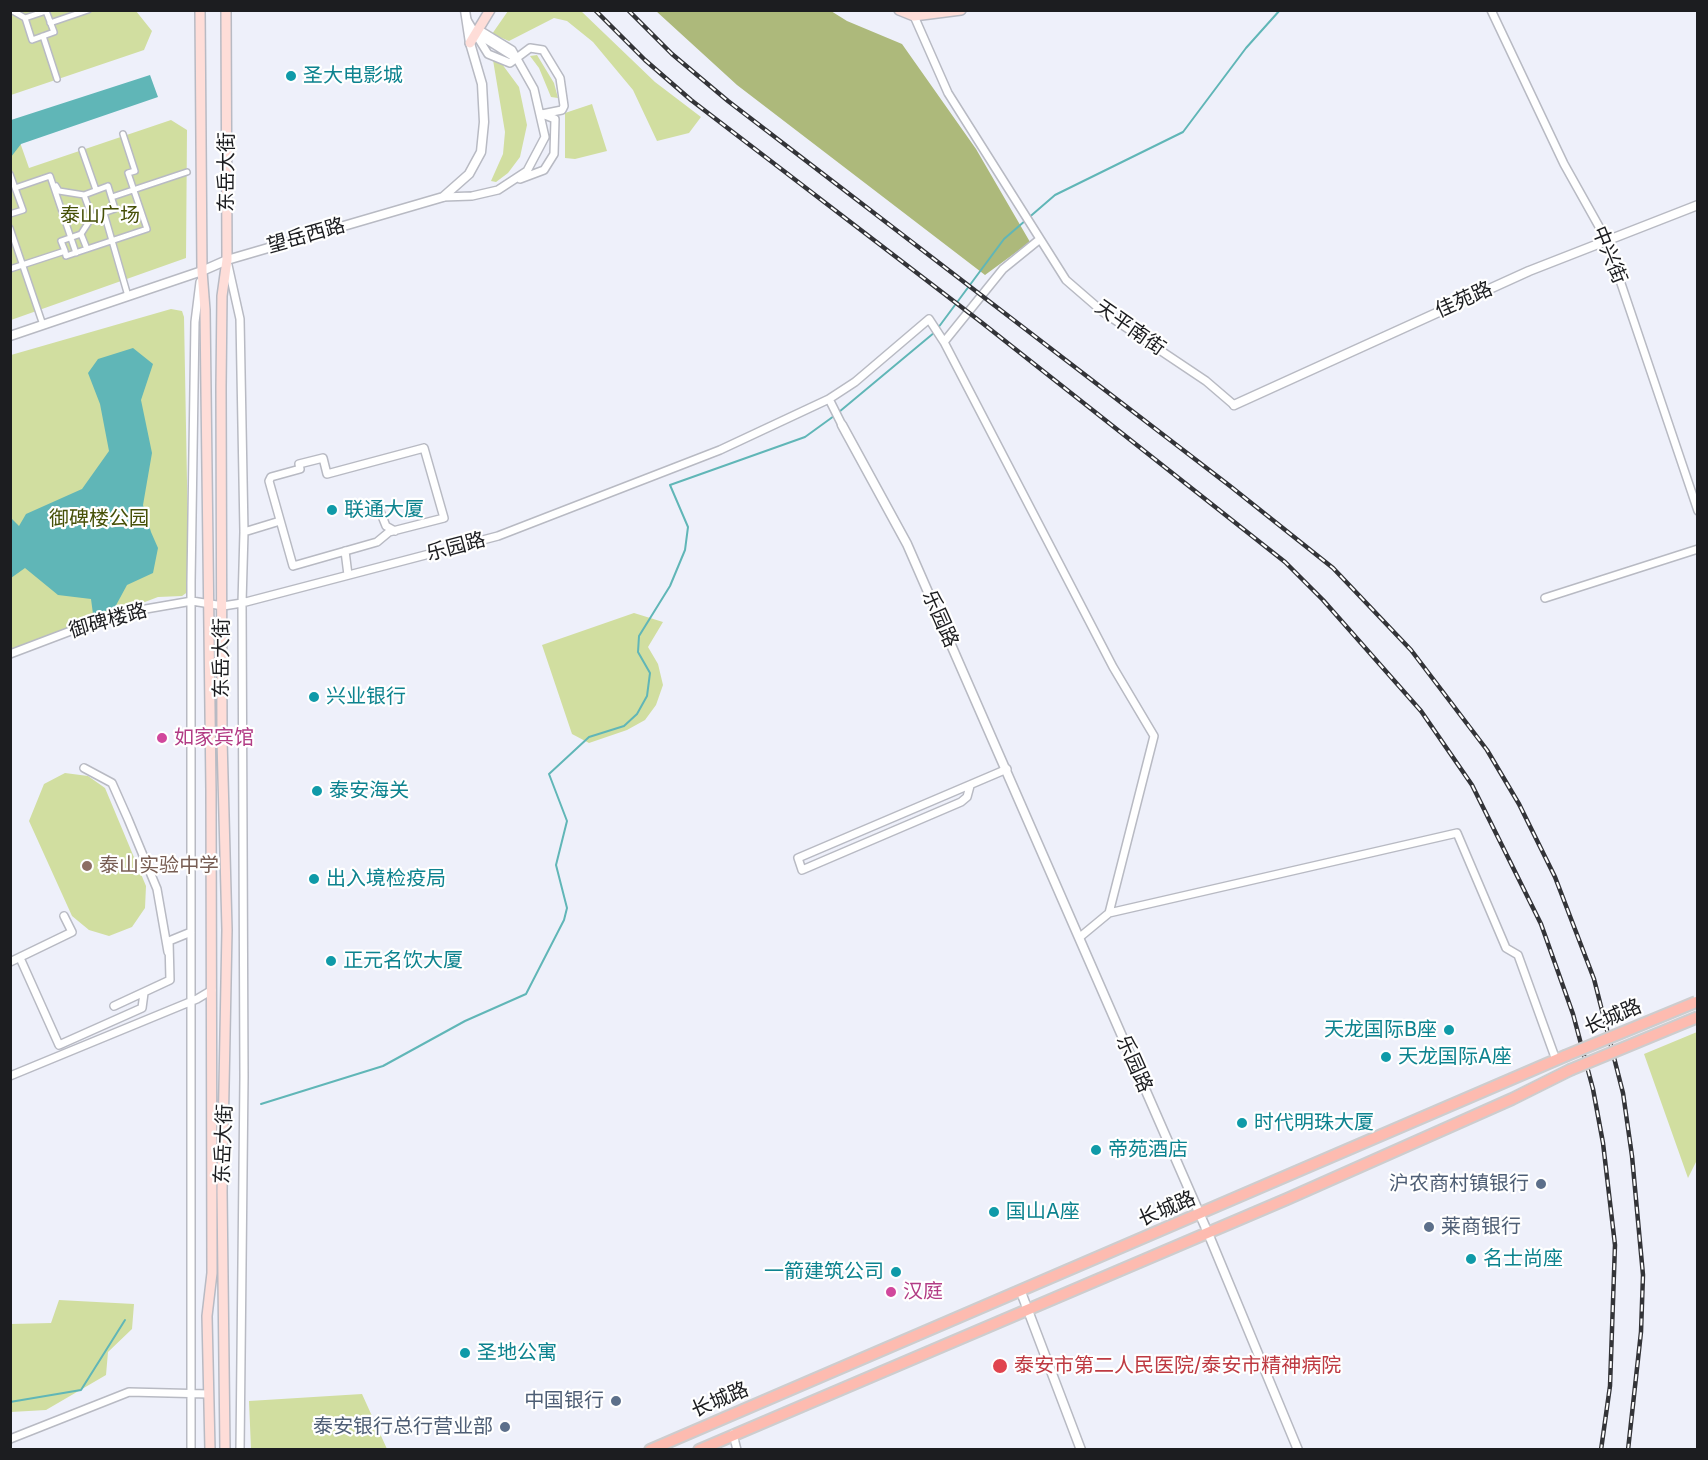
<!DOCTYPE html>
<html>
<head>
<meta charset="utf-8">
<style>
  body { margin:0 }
  #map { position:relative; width:1708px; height:1460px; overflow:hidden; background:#eef0fa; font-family:Inter,sans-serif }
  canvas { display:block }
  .frame { position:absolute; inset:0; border:12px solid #1c1d20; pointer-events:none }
</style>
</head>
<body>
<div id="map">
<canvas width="1708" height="1460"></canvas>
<div class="frame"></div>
</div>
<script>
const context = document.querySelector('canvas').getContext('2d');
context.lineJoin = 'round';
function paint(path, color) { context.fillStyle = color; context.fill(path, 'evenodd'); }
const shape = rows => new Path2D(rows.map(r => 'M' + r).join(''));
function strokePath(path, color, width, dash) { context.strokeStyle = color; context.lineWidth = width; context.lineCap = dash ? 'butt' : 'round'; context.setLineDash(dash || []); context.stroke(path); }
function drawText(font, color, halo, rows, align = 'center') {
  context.font = font + ' Inter,"Noto Sans SC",sans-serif'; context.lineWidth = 4.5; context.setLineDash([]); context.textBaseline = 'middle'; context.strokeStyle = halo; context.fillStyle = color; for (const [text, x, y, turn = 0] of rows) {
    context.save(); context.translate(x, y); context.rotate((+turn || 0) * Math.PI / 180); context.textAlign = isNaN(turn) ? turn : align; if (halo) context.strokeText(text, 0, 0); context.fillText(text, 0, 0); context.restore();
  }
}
paint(shape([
  [10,11,136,11,152,31,144,50,11,95],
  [508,11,581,11,655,82,701,117,689,133,657,141,633,90,593,42,567,21,554,18,509,41,492,34],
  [537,55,554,83,558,98,551,97,539,68,530,56],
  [493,60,499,60,519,87,527,125,520,157,508,173,496,182,491,181,503,154,505,132],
  [592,104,607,151,575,159,565,158,565,113],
  [10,114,29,168,171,120,187,130,186,258,11,320],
  [171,309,182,311,184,317,189,591,182,596,158,597,11,653,11,355],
  [634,613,663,622,648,647,658,664,663,685,656,705,645,720,627,730,589,743,572,734,542,645],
  [65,773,88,776,105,788,146,886,145,908,132,927,109,936,89,930,72,916,29,821,44,784],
  [1697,1032,1697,1160,1688,1178,1644,1054],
  [59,1300,134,1304,132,1329,108,1352,106,1375,46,1410,11,1412,11,1324,51,1323],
  [362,1394,387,1449,251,1449,249,1401]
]), '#d1dea0');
paint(shape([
  [656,11,831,11,847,21,902,44,976,149,1030,242,985,275,737,85]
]), '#adb97b');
paint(shape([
  [150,75,158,97,21,144,11,157,11,120],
  [133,348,153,364,141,400,152,453,143,505,151,532,158,548,153,573,127,585,114,609,93,614,91,599,58,595,25,568,11,578,11,518,19,526,26,514,82,489,109,451,100,404,88,373,98,359]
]), '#60b6b7');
strokePath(shape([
  [839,412,935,332,1004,239,1055,195,1183,132,1246,48,1280,10],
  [261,1104,383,1066,465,1021,526,994,564,920,567,908,556,865,567,821,549,774,589,737,624,726,637,714,647,696,650,673,638,652,639,636,670,586,685,550,688,527,670,485,805,437,834,416],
  [10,1402,81,1390,125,1320]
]), '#60b6b7', 2);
const pedestrian = shape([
  [11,10,25,18,32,40,54,32,46,11,25,18],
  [50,23,88,10],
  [43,36,57,79],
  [82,150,96,190],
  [10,174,23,210,10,214],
  [56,186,59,191,84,195],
  [108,186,115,209,92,217,84,195,108,186],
  [15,188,50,176,76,253],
  [112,197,187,172],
  [104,213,128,296],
  [10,228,43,325],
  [87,249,81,234,92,217],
  [65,251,61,241,81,234],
  [10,269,65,251,66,256,147,229,128,173,135,171,123,134]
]);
const minor = shape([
  [1491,10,1564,164,1606,239,1698,511],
  [914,16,948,93,1066,280,1103,312,1206,381,1234,405],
  [467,20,488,54,510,63,530,48,543,50,560,78,564,106,562,110,542,114],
  [476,33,517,59],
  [520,179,544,170,554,154,555,119,542,114],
  [443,197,472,196,498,190,527,171,545,137,534,89,512,50,481,31,475,31],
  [228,265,240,319,244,532,242,603,244,1077,240,1450],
  [944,342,1003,269,1040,239],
  [829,399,855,382,929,319,944,342,1113,667,1154,736,1109,913,1080,937],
  [424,448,444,518,389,532,377,542,293,566,269,481,271,477,300,469,299,464,323,458,327,474,424,448],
  [378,506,386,526,395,531],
  [244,532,280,521],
  [345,551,348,575],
  [1545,598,1698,549],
  [10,654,76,629,140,610,192,601,223,606,242,603,498,536,720,450,829,399,842,425],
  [84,768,112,783,128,819,157,889,168,952],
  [970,786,967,797,961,802,802,870,798,858,1007,769],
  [1109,913,1457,833,1506,948,1518,955,1556,1060],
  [20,958,59,1045,142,1008,144,993],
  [10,962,72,932,64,916],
  [114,1006,170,980,169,941,191,932],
  [10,1076,197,999,212,990],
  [733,1434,737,1450],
  [10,1439,129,1392,209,1394],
  [191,1450,191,582,195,322,200,282]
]);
const tertiary = shape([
  [10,336,202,271,227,260,443,197,469,174,481,152,484,122,482,84,470,43,465,10],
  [1234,405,1529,271,1698,205],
  [842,425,907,544,1208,1233,1298,1450],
  [1021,1292,1081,1450]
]);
const secondary = shape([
  [200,10,202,271,205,310,211,791,212,1273,207,1316,210,1450],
  [899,10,914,16,961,10],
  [470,43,490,10],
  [225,1450,222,1191,227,930,222,739,221,387,222,296,227,260,226,10]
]);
const primary = shape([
  [650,1450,1565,1056],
  [699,1450,1287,1199,1512,1099,1570,1070]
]);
strokePath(pedestrian, '#b8bac3', 8);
strokePath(minor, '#b8bac3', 10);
strokePath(tertiary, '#b8bac3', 11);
strokePath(secondary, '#b8bac3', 12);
strokePath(primary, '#cdcdce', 14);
strokePath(pedestrian, '#fff', 5);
strokePath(minor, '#fff', 7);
strokePath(tertiary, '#fff', 8);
strokePath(secondary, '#feddd8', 9);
strokePath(primary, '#fdbbb0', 10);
const rail = shape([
  [595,10,645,60,691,100,981,322,1285,562,1323,600,1421,711,1472,785,1541,924,1573,1014,1593,1089,1603,1143,1615,1245,1610,1386,1601,1450],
  [628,10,672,54,728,101,1230,486,1333,568,1411,650,1487,750,1519,804,1555,877,1594,979,1623,1093,1632,1156,1643,1275,1641,1332,1628,1450]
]);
strokePath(rail, '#333438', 4.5);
strokePath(rail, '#fff', 2, [7]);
const primaryBridge = shape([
  [1565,1056,1696,1002],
  [1570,1070,1698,1017]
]);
strokePath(primaryBridge, '#cdcdce', 14, []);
strokePath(primaryBridge, '#fdbbb0', 10);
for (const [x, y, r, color] of [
  [291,76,6,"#0f9aa8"],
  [332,510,6,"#0f9aa8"],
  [314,697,6,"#0f9aa8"],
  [162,738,6,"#d1479c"],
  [317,791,6,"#0f9aa8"],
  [87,866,6,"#8d6e63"],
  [314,879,6,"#0f9aa8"],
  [331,961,6,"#0f9aa8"],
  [1449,1030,6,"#0f9aa8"],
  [1386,1057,6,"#0f9aa8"],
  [1242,1123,6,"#0f9aa8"],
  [1096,1150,6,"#0f9aa8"],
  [1541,1184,6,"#5c6f8a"],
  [994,1212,6,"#0f9aa8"],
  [1429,1227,6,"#5c6f8a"],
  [1471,1259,6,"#0f9aa8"],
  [896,1272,6,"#0f9aa8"],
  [891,1292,6,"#d1479c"],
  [465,1353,6,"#0f9aa8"],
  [1000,1366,8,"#e0444e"],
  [616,1401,6,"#5c6f8a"],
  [505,1427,6,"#5c6f8a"]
]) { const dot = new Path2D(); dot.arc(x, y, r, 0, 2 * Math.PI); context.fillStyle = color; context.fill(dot); strokePath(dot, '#fff', 2); }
drawText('20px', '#0d838f', '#fff', [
  ["圣大电影城",303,76],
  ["联通大厦",344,510],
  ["兴业银行",326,697],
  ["泰安海关",329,791],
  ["出入境检疫局",326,879],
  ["正元名饮大厦",343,961],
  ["天龙国际B座",1437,1030,"right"],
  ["天龙国际A座",1398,1057],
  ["时代明珠大厦",1254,1123],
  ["帝苑酒店",1108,1150],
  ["国山A座",1006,1212],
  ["名士尚座",1483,1259],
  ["一箭建筑公司",884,1272,"right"],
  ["圣地公寓",477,1353]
], 'left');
drawText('20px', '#1c1d20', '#fff', [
  ["东岳大街",227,172,-90],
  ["望岳西路",306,236,-16],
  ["中兴街",1609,255,68],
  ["佳苑路",1464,300,-24],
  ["天平南街",1130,328,35],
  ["乐园路",456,547,-15],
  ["乐园路",940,619,66],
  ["御碑楼路",108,621,-16],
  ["东岳大街",222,658,-90],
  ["长城路",1613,1017,-23],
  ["乐园路",1134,1064,66],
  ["东岳大街",224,1144,-88],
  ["长城路",1167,1209,-23],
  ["长城路",720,1400,-23]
]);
drawText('20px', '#475108', '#fff', [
  ["泰山广场",100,216],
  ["御碑楼公园",99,519]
]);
drawText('20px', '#b23c85', '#fff', [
  ["如家宾馆",174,738],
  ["汉庭",903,1292]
], 'left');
drawText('20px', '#785e54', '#fff', [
  ["泰山实验中学",99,866]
], 'left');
drawText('20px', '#4e5e75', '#fff', [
  ["沪农商村镇银行",1529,1184],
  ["莱商银行",1441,1227,"left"],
  ["中国银行",604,1401],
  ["泰安银行总行营业部",493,1427]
], 'right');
drawText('20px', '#be3a42', '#fff', [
  ["泰安市第二人民医院/泰安市精神病院",1014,1366]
], 'left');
</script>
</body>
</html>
